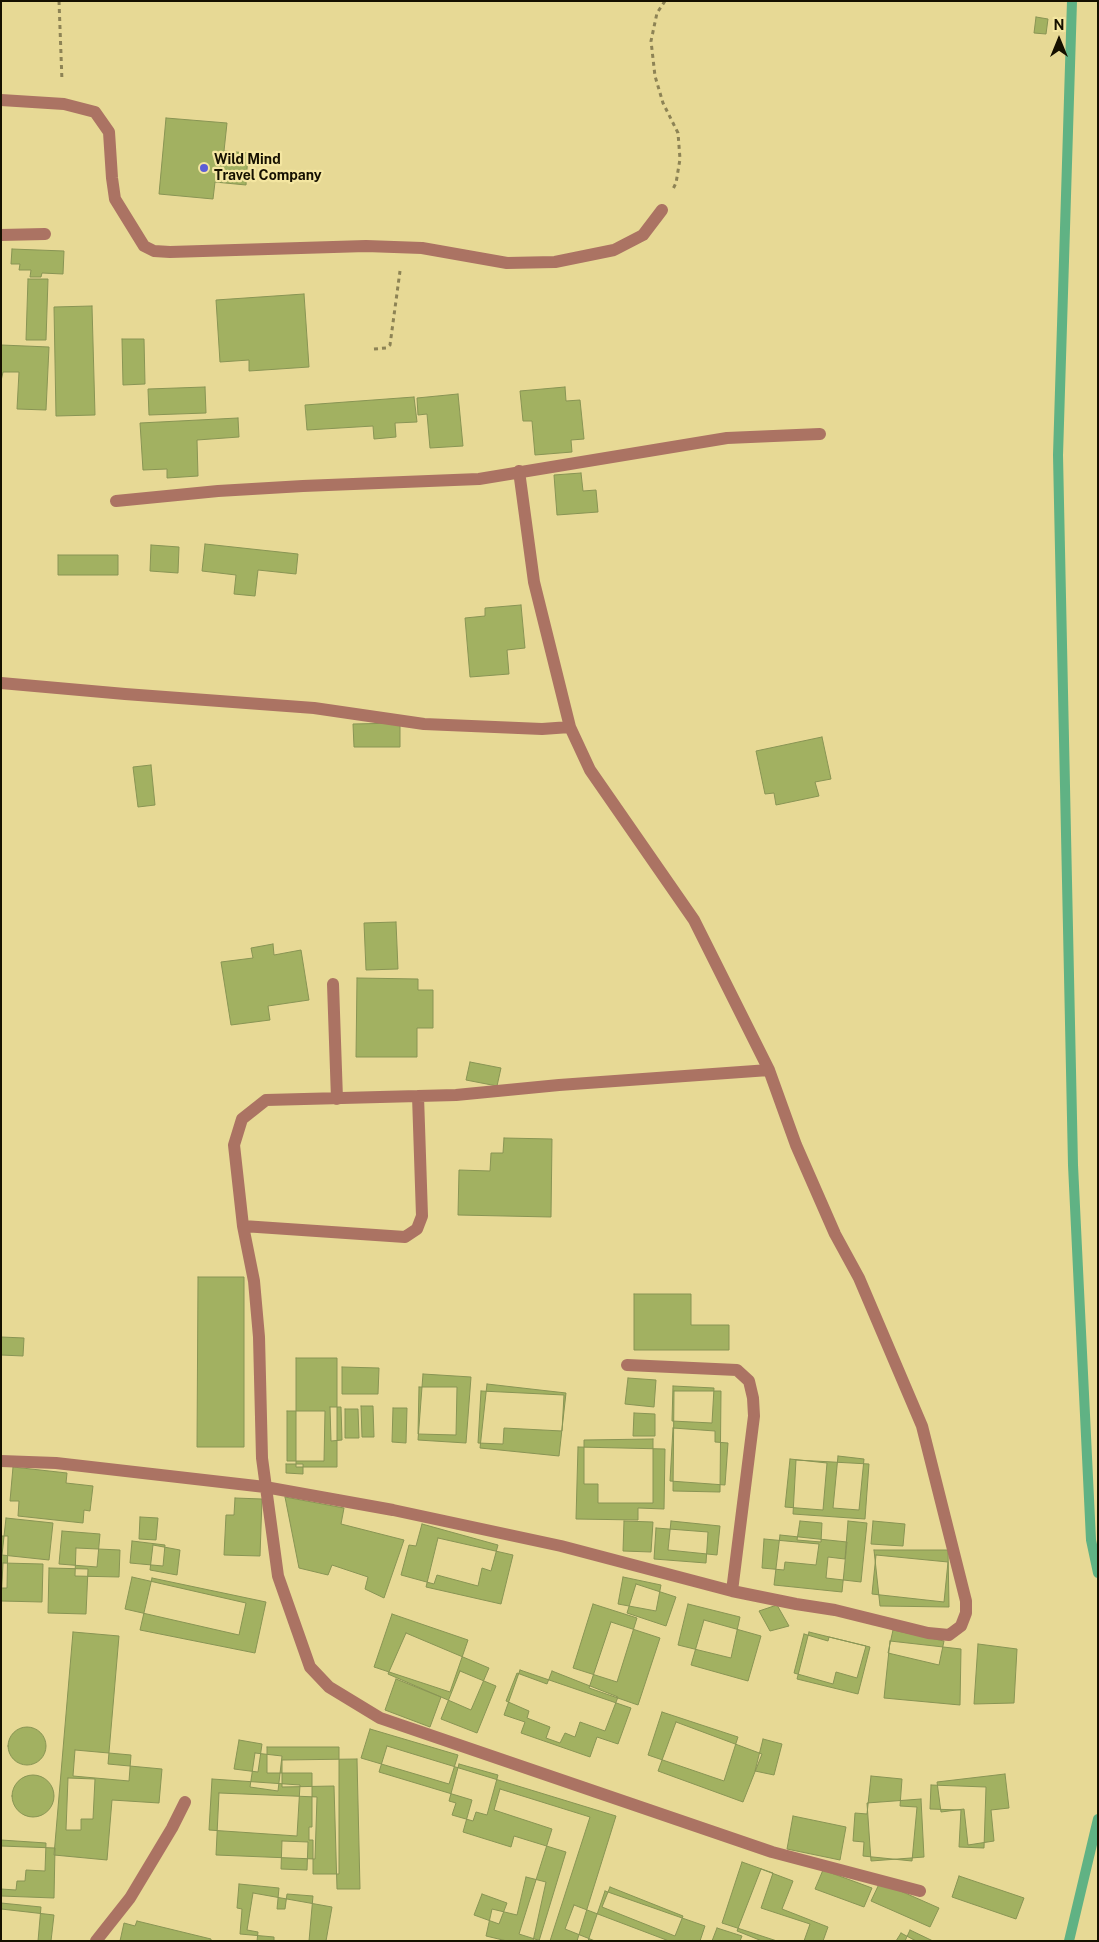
<!DOCTYPE html>
<html>
<head>
<meta charset="utf-8">
<style>
  body { margin:0 }
  #map { position:relative; width:1099px; height:1942px; overflow:hidden; background:#e7d995; font-family:"Public Sans",sans-serif }
  canvas { display:block }
  .frame { position:absolute; inset:0; border:2px solid #151000; pointer-events:none }
  .north { position:absolute; left:1034px; top:15px; width:50px; height:50px; -webkit-text-stroke:4px #f4e6a1; paint-order:stroke; rotate:0deg; font-size:14px; font-weight:700; line-height:20px; text-align:center; color:#151000 }
  .north::after { content:''; display:block; margin:auto; width:18px; height:22px; background:#151000; clip-path:polygon(50% 0,100% 100%,50% 72%,0 100%) }
</style>
</head>
<body>
<div id="map">
<canvas width="1099" height="1942"></canvas>
<div class="frame"></div>
<div class="north">N</div>
</div>
<script>
const context = document.querySelector('canvas').getContext('2d');
context.lineJoin = 'round';
const shape = rows => new Path2D(rows.map(r => 'M' + r).join(''));
function strokePath(path, color, width, dash) { context.strokeStyle = color; context.lineWidth = width; context.lineCap = dash ? 'butt' : 'round'; context.setLineDash(dash || []); context.stroke(path); }
function paint(path, color) { context.fillStyle = color; context.fill(path, 'evenodd'); }
function drawText(font, color, halo, rows, align = 'center') {
  context.font = font + ' "Public Sans",sans-serif'; context.lineWidth = 4.5; context.setLineDash([]); context.textBaseline = 'middle'; context.strokeStyle = halo; context.fillStyle = color; for (const [text, x, y, turn = 0] of rows) {
    context.save(); context.translate(x, y); context.rotate((+turn || 0) * Math.PI / 180); context.textAlign = isNaN(turn) ? turn : align; if (halo) context.strokeText(text, 0, 0); context.fillText(text, 0, 0); context.restore();
  }
}
strokePath(shape([
  [1072,1,1058,455,1073,1165,1091,1540,1098,1573],
  [1069,1941,1098,1819]
]), '#60b284', 10);
const building = shape([
  [1036,17,1048,19,1046,34,1034,33,1036,17],
  [166,118,227,123,224,151,248,153,246,185,215,182,213,199,159,194,166,118],
  [12,249,64,251,63,274,42,273,41,277,30,277,31,270,19,270,20,264,11,264,12,249],
  [28,279,48,279,46,340,26,340,28,279],
  [304,294,309,367,249,371,249,360,220,362,216,300,304,294],
  [92,306,95,415,56,416,54,307,92,306],
  [122,339,144,339,145,384,123,385,122,339],
  [1,345,49,347,46,410,17,409,19,372,3,372,1,381,1,345],
  [205,387,206,413,149,415,148,389,205,387],
  [565,387,566,401,580,400,584,439,571,440,572,452,535,455,532,421,523,421,520,391,565,387],
  [458,394,463,446,430,448,427,414,418,415,417,398,458,394],
  [414,397,417,422,395,423,396,437,374,439,373,426,307,430,305,405,414,397],
  [238,418,239,437,197,440,198,476,167,478,167,469,143,470,140,423,238,418],
  [581,473,583,491,596,490,598,512,557,515,554,475,581,473],
  [205,544,298,554,296,574,258,570,255,596,234,594,236,575,202,571,205,544],
  [151,545,179,547,178,573,150,571,151,545],
  [58,555,118,555,118,575,58,575,58,555],
  [521,605,525,648,507,650,509,674,470,677,465,618,485,616,485,608,521,605],
  [400,723,400,747,354,747,353,724,400,723],
  [822,737,831,779,815,782,819,796,776,805,774,793,765,794,756,751,822,737],
  [151,765,155,805,138,807,133,767,151,765],
  [396,922,398,969,366,970,364,923,396,922],
  [273,944,274,955,301,950,309,1000,268,1006,270,1020,231,1025,221,962,253,958,251,948,273,944],
  [357,978,418,979,418,990,433,990,433,1028,417,1028,417,1057,356,1057,357,978],
  [470,1062,501,1068,497,1086,466,1080,470,1062],
  [504,1138,552,1139,551,1217,458,1215,459,1170,490,1171,491,1153,503,1153,504,1138],
  [198,1277,244,1277,244,1447,197,1447,198,1277],
  [634,1294,691,1294,691,1325,729,1325,729,1350,634,1350,634,1294],
  [1,1337,24,1338,23,1356,1,1355,1,1337],
  [296,1358,337,1358,337,1467,296,1467,296,1358],
  [342,1367,379,1368,378,1394,342,1394,342,1367],
  [423,1374,471,1377,466,1443,418,1440,423,1374],
  [628,1378,656,1380,654,1407,625,1404,628,1378],
  [487,1384,566,1393,559,1456,480,1448,487,1384],
  [673,1386,714,1388,712,1423,672,1421,673,1386],
  [419,1387,457,1387,456,1435,418,1434,419,1387],
  [481,1391,564,1395,562,1431,504,1428,503,1444,478,1443,481,1391],
  [674,1391,721,1391,720,1492,673,1491,674,1391],
  [361,1406,373,1406,374,1437,362,1437,361,1406],
  [330,1407,341,1407,342,1440,331,1441,330,1407],
  [393,1408,407,1408,406,1443,392,1442,393,1408],
  [345,1409,358,1409,359,1438,345,1438,345,1409],
  [287,1411,325,1411,324,1461,287,1461,287,1411],
  [634,1413,655,1414,655,1436,633,1436,634,1413],
  [673,1428,715,1431,715,1442,728,1443,725,1485,670,1481,673,1428],
  [653,1439,653,1503,598,1503,598,1484,584,1484,584,1440,653,1439],
  [578,1447,665,1449,664,1509,638,1508,638,1520,576,1519,578,1447],
  [838,1456,864,1459,859,1510,833,1508,838,1456],
  [790,1459,827,1463,823,1510,785,1507,790,1459],
  [796,1460,869,1464,865,1519,793,1514,796,1460],
  [286,1464,303,1464,303,1474,286,1473,286,1464],
  [13,1467,67,1473,66,1483,93,1486,90,1511,84,1510,83,1523,18,1516,19,1501,10,1501,13,1467],
  [285,1497,344,1508,341,1524,404,1540,384,1598,365,1589,368,1577,332,1565,328,1575,299,1568,285,1497],
  [235,1498,262,1499,260,1556,224,1555,226,1515,234,1515,235,1498],
  [140,1517,158,1518,156,1540,139,1539,140,1517],
  [6,1518,53,1523,49,1560,2,1555,6,1518],
  [624,1521,653,1522,651,1552,623,1551,624,1521],
  [671,1521,720,1526,717,1555,668,1550,671,1521],
  [800,1521,822,1523,821,1542,797,1540,800,1521],
  [848,1521,867,1523,861,1582,826,1578,828,1557,845,1559,848,1521],
  [873,1521,905,1524,903,1546,871,1544,873,1521],
  [422,1524,498,1545,491,1571,482,1568,478,1586,437,1575,434,1584,401,1575,409,1545,416,1546,422,1524],
  [656,1528,708,1532,706,1563,654,1559,656,1528],
  [62,1531,100,1534,97,1567,59,1564,62,1531],
  [780,1535,847,1542,842,1592,774,1585,780,1535],
  [1,1536,8,1536,7,1588,1,1588,1,1536],
  [438,1538,513,1555,501,1604,426,1587,438,1538],
  [764,1539,819,1544,816,1565,785,1562,784,1570,762,1568,764,1539],
  [132,1541,165,1545,163,1566,130,1563,132,1541],
  [153,1545,180,1550,177,1575,150,1570,153,1545],
  [76,1548,120,1550,119,1577,75,1576,76,1548],
  [874,1550,948,1550,949,1607,880,1606,874,1550],
  [876,1555,948,1562,944,1602,872,1594,876,1555],
  [3,1563,43,1564,42,1602,1,1601,3,1563],
  [49,1568,88,1569,86,1614,48,1613,49,1568],
  [132,1577,246,1603,239,1635,125,1609,132,1577],
  [623,1577,661,1585,656,1611,618,1604,623,1577],
  [152,1578,266,1602,255,1653,140,1630,152,1578],
  [636,1584,676,1597,666,1626,627,1613,636,1584],
  [593,1604,637,1618,617,1682,573,1668,593,1604],
  [688,1604,740,1617,731,1658,678,1645,688,1604],
  [777,1605,789,1626,770,1631,759,1611,777,1605],
  [392,1614,468,1640,450,1692,374,1667,392,1614],
  [704,1620,761,1636,748,1681,691,1665,704,1620],
  [611,1622,660,1638,638,1705,589,1688,611,1622],
  [893,1630,944,1641,939,1665,888,1653,893,1630],
  [73,1632,119,1636,108,1764,162,1769,159,1803,112,1800,107,1860,54,1855,73,1632],
  [809,1632,870,1647,858,1694,797,1679,809,1632],
  [406,1633,489,1668,471,1710,388,1674,406,1633],
  [804,1634,828,1641,829,1637,866,1646,857,1678,836,1672,833,1684,794,1673,804,1634],
  [890,1641,961,1649,960,1705,884,1698,890,1641],
  [978,1644,1017,1649,1014,1703,974,1704,978,1644],
  [520,1670,631,1708,618,1744,597,1737,590,1757,521,1733,525,1722,504,1715,520,1670],
  [460,1671,496,1686,477,1733,441,1719,460,1671],
  [552,1671,618,1697,605,1731,580,1722,575,1737,565,1733,560,1743,546,1738,550,1727,527,1718,529,1711,506,1701,517,1673,547,1684,552,1671],
  [396,1679,441,1697,430,1727,385,1710,396,1679],
  [662,1712,738,1737,724,1781,648,1755,662,1712],
  [676,1722,762,1754,743,1802,658,1771,676,1722],
  '8 1746a19 19 0 1 1 38 0a19 19 0 1 1-38 0Z',
  [370,1729,458,1755,449,1784,361,1758,370,1729],
  [763,1739,782,1744,774,1775,755,1771,763,1739],
  [239,1740,262,1744,258,1772,234,1769,239,1740],
  [387,1746,616,1816,577,1941,539,1941,566,1852,514,1836,511,1847,463,1832,472,1800,379,1772,387,1746],
  [267,1747,339,1747,339,1874,313,1874,313,1840,309,1840,309,1827,312,1827,312,1773,267,1773,267,1747],
  [75,1750,131,1755,129,1781,73,1776,75,1750],
  [255,1753,282,1756,278,1791,250,1787,255,1753],
  [357,1759,360,1889,337,1889,334,1786,282,1787,282,1760,357,1759],
  [459,1764,498,1775,487,1815,476,1812,473,1821,452,1815,456,1803,449,1801,459,1764],
  [1005,1774,1009,1808,991,1810,994,1841,968,1845,964,1809,941,1812,937,1782,1005,1774],
  '12 1796a21 21 0 1 1 42 0a21 21 0 1 1-42 0Z',
  [871,1776,902,1779,900,1806,917,1807,912,1861,863,1856,864,1842,853,1841,855,1813,867,1814,871,1776],
  [68,1778,95,1779,93,1819,81,1819,81,1830,66,1830,68,1778],
  [212,1779,300,1785,297,1836,209,1830,212,1779],
  [931,1785,986,1787,984,1848,959,1847,961,1810,930,1809,931,1785],
  [500,1789,590,1817,550,1941,541,1941,519,1934,552,1829,494,1810,500,1789],
  [219,1793,317,1797,315,1859,216,1855,219,1793],
  [921,1799,924,1857,871,1861,867,1803,921,1799],
  [793,1816,846,1827,840,1860,787,1849,793,1816],
  [1,1840,46,1843,45,1871,26,1870,25,1881,17,1881,16,1890,1,1889,1,1840],
  [282,1841,308,1842,307,1870,281,1869,282,1841],
  [1,1846,55,1848,54,1898,1,1896,1,1846],
  [742,1862,773,1873,761,1908,810,1924,804,1941,777,1941,722,1923,742,1862],
  [761,1869,793,1881,782,1909,828,1927,823,1941,762,1941,737,1931,761,1869],
  [823,1870,872,1888,864,1907,815,1889,823,1870],
  [959,1876,1024,1898,1016,1919,952,1897,959,1876],
  [526,1877,546,1882,533,1941,507,1941,486,1936,492,1909,517,1915,526,1877],
  [880,1882,939,1908,930,1927,871,1901,880,1882],
  [239,1884,279,1888,277,1909,285,1909,287,1894,313,1896,309,1941,274,1941,274,1937,240,1934,242,1909,237,1908,239,1884],
  [610,1887,683,1916,675,1936,602,1907,610,1887],
  [605,1891,705,1926,700,1941,588,1941,605,1891],
  [253,1893,332,1907,326,1941,257,1941,258,1932,247,1930,253,1893],
  [482,1894,507,1903,499,1924,474,1915,482,1894],
  [1,1903,41,1907,38,1941,1,1941,1,1903],
  [574,1905,669,1941,595,1941,565,1929,574,1905],
  [1,1909,54,1915,51,1941,1,1941,1,1909],
  [137,1921,211,1939,211,1941,120,1941,124,1923,135,1926,137,1921],
  [717,1928,742,1936,740,1941,712,1941,717,1928],
  [910,1930,933,1941,905,1941,910,1930],
  [901,1933,916,1941,896,1941,901,1933]
]);
paint(building, '#a2b161');
strokePath(building, '#889454', 1);
strokePath(shape([
  [59,1,62,81],
  [665,1,657,13,651,41,655,76,663,103,678,133,680,159,676,183,673,189],
  [374,349,386,348,390,345,400,271]
]), '#8d8355', 3, [4, 4]);
strokePath(shape([
  [1,100,64,104,95,112,109,132,112,178,115,199,144,246,154,251,170,252,366,246,422,248,507,263,555,262,614,250,643,235,662,210],
  [1,235,45,234],
  [116,501,218,491,303,486,479,479,727,438,820,434],
  [1,683,125,694,314,708,424,724,542,729,570,727],
  [333,984,337,1099],
  [769,1070,559,1085,456,1095,266,1100,242,1119,234,1145,243,1226,254,1281,259,1337,262,1458,278,1576,310,1667,329,1687,380,1718,772,1852,920,1891],
  [243,1226,405,1237,417,1229,422,1216,418,1096],
  [627,1365,737,1370,749,1381,753,1398,754,1416,732,1591],
  [1,1461,56,1463,265,1487,393,1510,561,1546,732,1591,796,1604,835,1610,928,1633,949,1635,961,1626,966,1613,966,1601,922,1426,859,1278,835,1234,796,1145,769,1070,694,920,590,770,570,727,534,582,519,471],
  [96,1941,130,1898,172,1828,185,1802]
]), '#ab7363', 12);
for (const [x, y, r, color] of [
  [204,168,5,"#5c5ed6"]
]) { const dot = new Path2D(); dot.arc(x, y, r, 0, 2 * Math.PI); context.fillStyle = color; context.fill(dot); strokePath(dot, '#f4e6a1', 2); }
drawText('bold 14px', '#151000', '#f4e6a1', [
  ["Wild Mind",214,160],
  ["Travel Company",214,176]
], 'left');
</script>
</body>
</html>
